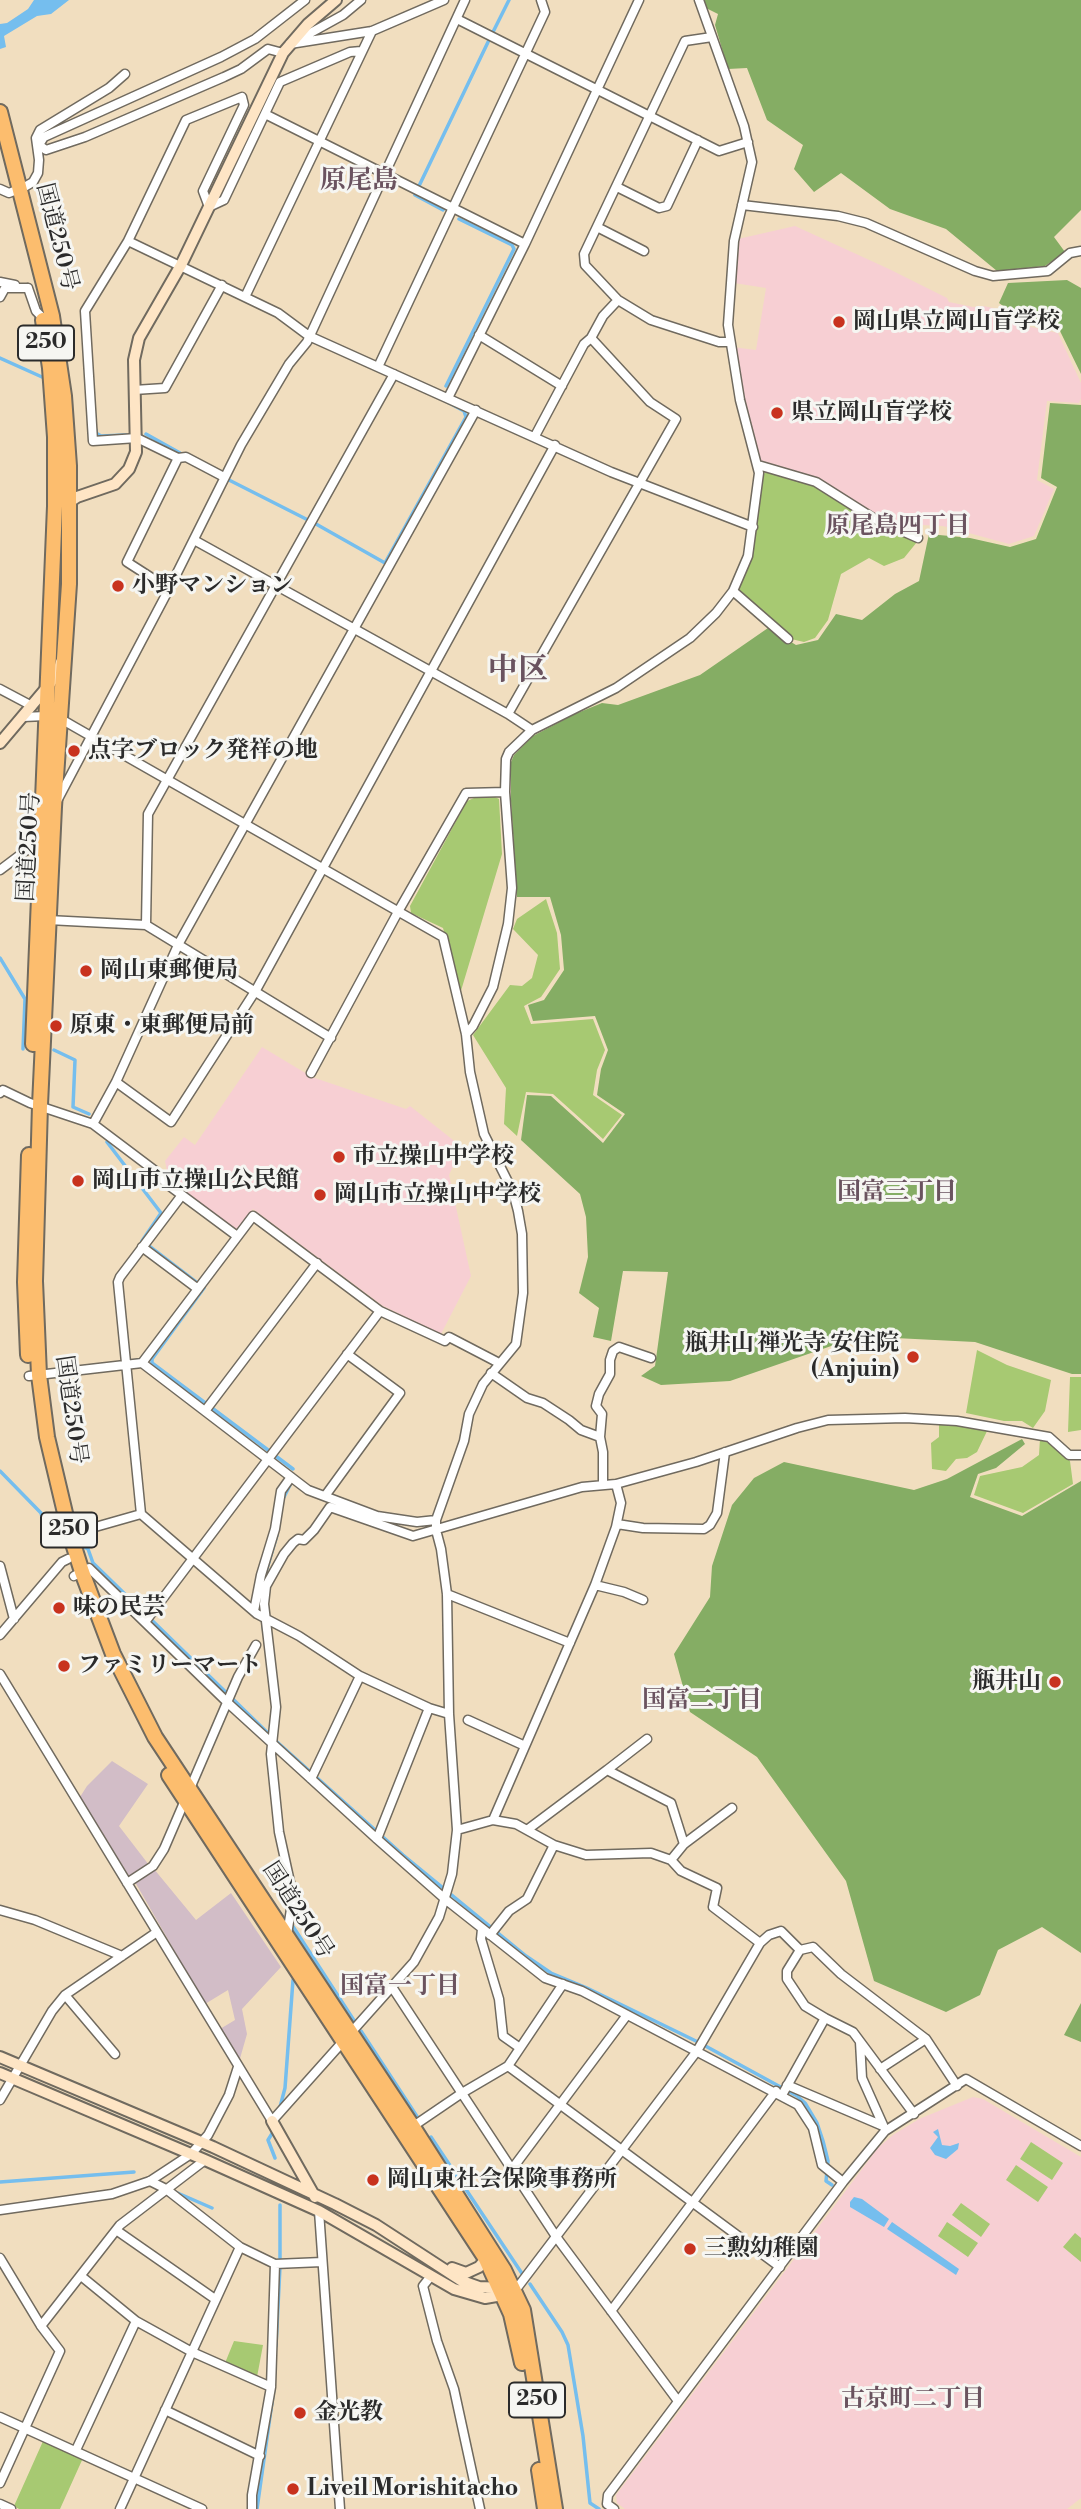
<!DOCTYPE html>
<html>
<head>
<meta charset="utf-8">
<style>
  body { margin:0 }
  canvas { display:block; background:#f1debf }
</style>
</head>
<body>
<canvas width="1081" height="2509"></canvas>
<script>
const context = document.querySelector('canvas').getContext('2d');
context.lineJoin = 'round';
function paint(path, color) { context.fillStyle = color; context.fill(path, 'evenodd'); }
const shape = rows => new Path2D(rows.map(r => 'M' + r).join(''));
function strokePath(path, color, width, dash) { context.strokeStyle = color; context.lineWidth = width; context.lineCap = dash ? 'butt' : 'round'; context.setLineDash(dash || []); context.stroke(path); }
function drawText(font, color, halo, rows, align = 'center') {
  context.font = font + ' "Libre Bodoni","Noto Serif JP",serif'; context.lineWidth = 6; context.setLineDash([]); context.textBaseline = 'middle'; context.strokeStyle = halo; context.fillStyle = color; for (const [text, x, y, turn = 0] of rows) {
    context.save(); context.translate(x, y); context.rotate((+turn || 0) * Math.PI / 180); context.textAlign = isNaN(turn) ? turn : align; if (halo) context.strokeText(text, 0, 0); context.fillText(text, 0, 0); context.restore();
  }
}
paint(shape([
  [795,226,889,269,947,298,949,302,973,307,983,306,999,309,1022,325,1058,333,1081,383,1081,398,1079,403,1047,401,1037,480,1054,489,1034,536,1009,544,943,526,899,524,873,513,812,476,761,461,740,387,732,347,756,350,766,288,734,283,736,251,738,239],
  [262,1047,312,1077,406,1109,410,1106,462,1147,449,1175,471,1276,441,1334,383,1306,253,1209,238,1228,232,1229,169,1181,165,1161,184,1137,195,1145],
  [973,2097,983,2099,1081,2157,1081,2498,1067,2509,625,2509,617,2503,616,2495,878,2148,893,2135,919,2119]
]), '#f7cfd3');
paint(shape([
  [112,1761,148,1784,119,1826,149,1865,131,1876,129,1876,80,1797,87,1786],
  [154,1869,196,1920,231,1893,281,1967,242,2009,247,2034,239,2062,220,2029,235,2020,228,1990,205,2004,135,1882]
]), '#d2bdc7');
paint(shape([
  [769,471,811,482,862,517,917,542,904,558,884,566,869,558,841,574,828,620,815,638,804,642,791,639,736,591,750,559,761,475],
  [495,797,499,799,502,854,460,994,443,928,411,913,410,906,467,801,474,798],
  [546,899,557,933,560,969,541,997,524,1006,531,1024,593,1019,605,1050,597,1070,593,1095,622,1115,603,1139,553,1094,526,1092,517,1136,504,1124,506,1088,473,1035,510,985,522,986,532,978,538,955,513,929,517,919],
  [977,1350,1007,1365,1051,1380,1045,1411,1033,1428,1022,1421,1004,1421,966,1413],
  [1070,1377,1081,1377,1081,1430,1068,1432],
  [939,1422,988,1429,977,1452,967,1458,956,1459,946,1471,932,1469,931,1443,939,1437],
  [1040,1438,1054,1446,1070,1461,1073,1484,1023,1513,974,1495,980,1476,1022,1467,1039,1455],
  [1031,2142,1063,2163,1052,2180,1020,2159],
  [1016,2165,1048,2187,1038,2202,1006,2180],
  [961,2203,990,2224,981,2237,952,2215],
  [947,2222,978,2243,968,2257,938,2236],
  [1075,2233,1081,2238,1081,2262,1063,2247],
  [234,2341,263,2345,257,2377,225,2363],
  [44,2439,83,2458,60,2509,19,2509,14,2506]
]), '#a7c972');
paint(shape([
  [704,0,1081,0,1081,210,1054,237,1065,252,1045,266,997,271,946,229,890,209,841,173,814,192,794,169,803,145,767,120,747,68,728,69,715,25,718,14,706,8],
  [1067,280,1081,288,1081,374,1059,329,1024,321,999,303,1008,283],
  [1050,403,1081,405,1081,1374,1072,1374,975,1342,895,1338,837,1344,730,1381,661,1385,641,1376,655,1366,668,1272,623,1271,611,1341,593,1337,599,1308,579,1293,588,1257,586,1217,580,1194,521,1140,527,1095,551,1096,603,1143,625,1114,597,1095,601,1069,608,1050,595,1016,533,1021,528,1005,544,1000,564,970,561,935,550,897,517,897,511,801,511,762,514,755,533,736,575,714,602,703,618,705,700,675,768,628,796,645,818,640,836,614,862,620,895,594,919,581,929,534,970,538,1010,547,1036,539,1057,487,1041,478],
  [1022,1439,1025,1444,996,1468,978,1474,970,1497,1022,1516,1081,1481,1081,1953,1042,1927,998,1950,980,1995,946,2012,874,1981,846,1881,757,1757,690,1712,674,1654,710,1597,712,1566,732,1505,754,1478,784,1462,914,1490,947,1479],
  [1081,2003,1081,2042,1064,2035]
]), '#85ad64');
paint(shape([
  [34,0,69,0,51,14,37,16,4,36,6,47,0,49,0,24,7,23,28,9],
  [938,2129,942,2145,950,2146,959,2143,958,2149,946,2159,935,2155,930,2148,938,2137,933,2132],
  [854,2197,862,2199,889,2219,884,2227,850,2207,850,2202],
  [892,2222,959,2269,956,2275,887,2229]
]), '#75beee');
strokePath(shape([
  [493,32,509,0],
  [419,186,489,40],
  [415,195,443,210],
  [0,358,42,377],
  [446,386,514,249,512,245,459,219],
  [96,430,96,433,101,436,126,435],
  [146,434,180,453],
  [227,479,308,520],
  [316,524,385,563,466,417,464,411,440,398],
  [0,958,25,999,23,1049],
  [54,1050,75,1060,73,1107,89,1114],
  [107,1142,161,1213,142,1241],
  [149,1246,196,1282],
  [204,1288,152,1359,152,1363,268,1450],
  [277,1457,293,1469],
  [0,1471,41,1513,47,1536,51,1540],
  [284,1497,291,1483],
  [84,1547,88,1549,93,1563,276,1741,403,1855,526,1956,551,1973,587,1988,700,2043,797,2096,805,2103,817,2123,823,2141,828,2161,826,2181,832,2185],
  [265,1575,277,1535],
  [260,1603,264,1633],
  [292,1925,355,2022],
  [361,2031,418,2118],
  [280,2107,285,2088,293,1980],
  [273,2132,268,2140,275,2158],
  [431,2137,523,2275],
  [0,2182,134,2172],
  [173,2191,212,2208],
  [280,2205,280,2258],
  [530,2284,562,2332,568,2345,583,2436,590,2503,599,2509],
  [276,2346,280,2267],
  [257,2509,274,2388]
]), '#75beee', 3.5);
const street = shape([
  [457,19,719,151,748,142],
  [712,37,685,41,584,254,585,265,618,300,651,320,719,342,729,342],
  [296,41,343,15,361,0],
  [290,44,372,31,444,0],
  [265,114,525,244],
  [39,145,44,137,221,57,255,39,305,0],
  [39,145,46,150,85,137,224,77,241,69,268,49,283,53],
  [617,187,659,208,667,206,698,140],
  [0,189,9,193,14,191],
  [21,189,33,182,38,173,39,160,36,138,40,130,109,88,125,74],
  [742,205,838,216,866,223,975,271,993,276,1048,271,1070,253,1081,251],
  [597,227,644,251],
  [128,241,278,313,309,336,611,472,753,527],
  [0,282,15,285],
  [28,288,36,311,43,318],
  [0,297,5,288,28,288],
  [245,297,372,31],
  [479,335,562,386],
  [378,367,545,12,541,0],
  [134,390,165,388,222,285],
  [448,398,525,244,639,0],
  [535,436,584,344,591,338,603,316,618,300],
  [178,458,186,457,224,477],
  [758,465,816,482,873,518,918,538],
  [194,540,508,714,532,730],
  [169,589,127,562,178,458,137,438,93,441,85,311,128,241,186,120,242,97,244,105,203,191,209,207,224,200,280,82,350,52,361,51],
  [733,591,788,639],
  [0,689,32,706],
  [508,714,676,419,650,402,591,338],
  [57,801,169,589,241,445,289,364,307,342,465,0],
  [0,870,40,840],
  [48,920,146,925,331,1038],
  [146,925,148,814,394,374],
  [466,1034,473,1026,493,987,508,924,512,888,505,792,506,759,509,752,532,730,616,688,690,638,716,613,733,591,748,556,759,473,740,400,728,325,734,241,752,162,744,126,699,0],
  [311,1073,399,910,466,793,505,792],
  [116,1082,171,1122,256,990,555,445],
  [0,1093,3,1090,30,1103,93,1124,154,1170,167,1184,237,1236],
  [93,1124,116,1082,179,943,476,410],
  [182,1195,120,1277,118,1282,141,1514,257,1614,299,1636,360,1676,429,1708,449,1714],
  [142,1247,198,1289],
  [142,1363,253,1216,380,1311,445,1341,449,1337,499,1363],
  [491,1373,527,1398,543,1403,569,1420,581,1430,600,1437,603,1452,603,1485],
  [29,1376,142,1363,308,1490,377,1516,417,1522,436,1520],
  [205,1411,317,1263],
  [600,1437,602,1414,596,1406,599,1394,610,1374,610,1360,613,1351,619,1347,651,1358],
  [325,1496,400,1393,347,1354],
  [617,1524,643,1528,704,1529,710,1525,717,1513,725,1452],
  [60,1537,141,1514],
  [0,1566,14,1619],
  [74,1576,89,1568,229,1704,377,1839,445,1899,545,1978,582,1991,798,2105,813,2128,822,2165,843,2182],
  [595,1585,624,1592,643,1600],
  [447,1594,570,1643],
  [254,1611,261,1575,275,1529,281,1491,291,1477],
  [145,1622,380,1311],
  [0,1635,62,1562,68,1559],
  [0,1674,272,2121,414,1962,439,1917,452,1874,457,1830,449,1714,447,1594,441,1549,436,1530,436,1520,464,1441,469,1414,483,1384,516,1344,523,1293,522,1234,518,1211,513,1192,484,1134,470,1072,466,1034,443,937,73,726,61,719,46,716,23,717],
  [468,1720,525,1746],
  [607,1770,647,1739],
  [311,1779,360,1676],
  [493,1820,595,1585,616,1527,621,1503,616,1484],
  [457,1830,493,1820,516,1824,554,1845,586,1855,651,1853,671,1860,681,1871,717,1888,713,1907,760,1943,697,2051,514,2292],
  [527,1830,607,1770,671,1803,684,1844],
  [377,1839,429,1708],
  [671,1860,684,1844,732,1808],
  [127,1883,153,1866,164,1849,238,1677,256,1645],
  [0,1910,35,1920,122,1956],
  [482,1929,481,1939,499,1999,503,2036,520,2048],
  [287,1935,293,1896,279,1832,271,1754,276,1707,264,1604,266,1586,284,1554,293,1543,298,1539,304,1540,314,1530,330,1507,413,1536,582,1487,616,1484,696,1462,797,1428,828,1420,905,1418,957,1421,1049,1437,1069,1455,1081,1455],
  [490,1935,509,1911,527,1899,554,1845],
  [760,1943,769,1935,781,1931,800,1950,813,1947,841,1974,926,2039,957,2086],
  [800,1950,787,1971,787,1979,805,2006,825,2018],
  [392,1987,557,2238,678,2401],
  [65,1995,115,2054],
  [860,2042,862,2078,883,2125],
  [508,2066,780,2267],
  [880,2069,926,2039],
  [787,2085,883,2126],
  [782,2095,825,2018,853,2032,914,2114],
  [0,2100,52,2011,65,1995,157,1932],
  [412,2127,462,2093,508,2066,563,1984],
  [512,2169,627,2015],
  [150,2181,166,2189,240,2247,275,2264,322,2262],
  [0,2210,112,2194,150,2181,191,2154,208,2135,229,2095,238,2067],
  [319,2211,340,2509],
  [116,2230,215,2299],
  [0,2258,41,2326,60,2351,0,2483],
  [81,2276,136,2321,192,2352,271,2387],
  [431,2276,423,2286,437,2341,454,2389,480,2509],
  [611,2311,776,2091],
  [41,2326,120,2225,205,2160],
  [165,2410,260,2456],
  [0,2417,202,2509],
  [76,2450,136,2321],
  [0,2504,11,2509],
  [120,2509,240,2247],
  [252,2509,252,2495,271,2387,275,2264],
  [614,2509,607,2504,608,2495,843,2182,885,2131,966,2079,1081,2146]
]);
const secondary = shape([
  [68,503,77,497,115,484,129,469,136,452,134,360,139,338,181,265,283,53,308,24,336,0],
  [0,743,49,685,58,672,61,662],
  [0,2057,213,2147,335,2204,376,2225,462,2281,479,2287,505,2288],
  [0,2073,205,2160,319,2211,454,2289,485,2298,508,2294],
  [272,2121,315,2197],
  [452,2268,466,2273,479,2267,486,2259]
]);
const highway = shape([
  [0,112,52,316,64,396,69,466,69,584,54,807,40,1105,35,1281,39,1375,47,1437,70,1534,82,1572,113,1654,155,1737,413,2127,504,2270,523,2310,555,2509],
  [33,1044,55,506,55,437,50,368,43,320],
  [28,1355,25,1282,29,1155],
  [169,1775,486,2259,511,2314,522,2363],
  [539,2470,545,2509]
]);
strokePath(street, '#706a5f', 11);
strokePath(secondary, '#706a5f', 14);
strokePath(highway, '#706a5f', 18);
strokePath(street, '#fff', 8);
strokePath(secondary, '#fee5c5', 10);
strokePath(highway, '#fcbd6e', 14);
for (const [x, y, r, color] of [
  [839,322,7,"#c8321e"],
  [777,413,7,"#c8321e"],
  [118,586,7,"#c8321e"],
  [74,751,7,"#c8321e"],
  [86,971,7,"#c8321e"],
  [56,1026,7,"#c8321e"],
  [339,1157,7,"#c8321e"],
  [78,1181,7,"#c8321e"],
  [320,1195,7,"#c8321e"],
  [913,1357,7,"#c8321e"],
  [59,1608,7,"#c8321e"],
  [64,1666,7,"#c8321e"],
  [1055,1682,7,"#c8321e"],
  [373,2180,7,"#c8321e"],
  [690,2249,7,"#c8321e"],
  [300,2413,7,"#c8321e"],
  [293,2489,7,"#c8321e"]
]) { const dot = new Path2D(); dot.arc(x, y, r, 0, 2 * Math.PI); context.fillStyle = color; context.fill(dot); strokePath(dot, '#f6f6f2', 2.5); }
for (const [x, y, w] of [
  [46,343,56],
  [69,1530,56],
  [537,2400,56]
]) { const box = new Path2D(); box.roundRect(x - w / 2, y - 17.5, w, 35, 5); context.fillStyle = '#f6f6f2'; context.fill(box); strokePath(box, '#2b2b2b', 2); }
drawText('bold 21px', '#2b2b2b', null, [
  ["250",46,343],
  ["250",69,1530],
  ["250",537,2400]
]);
drawText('23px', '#2b2b2b', '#f6f6f2', [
  ["国道250号",56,237,76],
  ["国道250号",30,847,-87],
  ["国道250号",70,1410,82],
  ["国道250号",297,1911,57]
]);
drawText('bold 23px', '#2b2b2b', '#f6f6f2', [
  ["岡山県立岡山盲学校",853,322],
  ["県立岡山盲学校",791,413],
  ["小野マンション",132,586],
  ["点字ブロック発祥の地",88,751],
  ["岡山東郵便局",100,971],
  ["原東・東郵便局前",70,1026],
  ["市立操山中学校",353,1157],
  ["岡山市立操山公民館",92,1181],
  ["岡山市立操山中学校",334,1195],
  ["瓶井山 禅光寺 安住院",899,1344,"right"],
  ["(Anjuin)",899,1370,"right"],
  ["味の民芸",73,1608],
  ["ファミリーマート",78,1666],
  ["瓶井山",1041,1682,"right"],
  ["岡山東社会保険事務所",387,2180],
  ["三勲幼稚園",704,2249],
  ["金光教",314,2413],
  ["Liveil Morishitacho",307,2489]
], 'left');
drawText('bold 24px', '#6a535f', '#f6f6f2', [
  ["原尾島四丁目",898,527],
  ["国富三丁目",897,1193],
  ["国富二丁目",702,1701],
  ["国富一丁目",400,1987],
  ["古京町二丁目",913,2400]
]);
drawText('bold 26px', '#6a535f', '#f6f6f2', [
  ["原尾島",359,182]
]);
drawText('bold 30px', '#6a535f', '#f6f6f2', [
  ["中区",518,672]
]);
</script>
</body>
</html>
